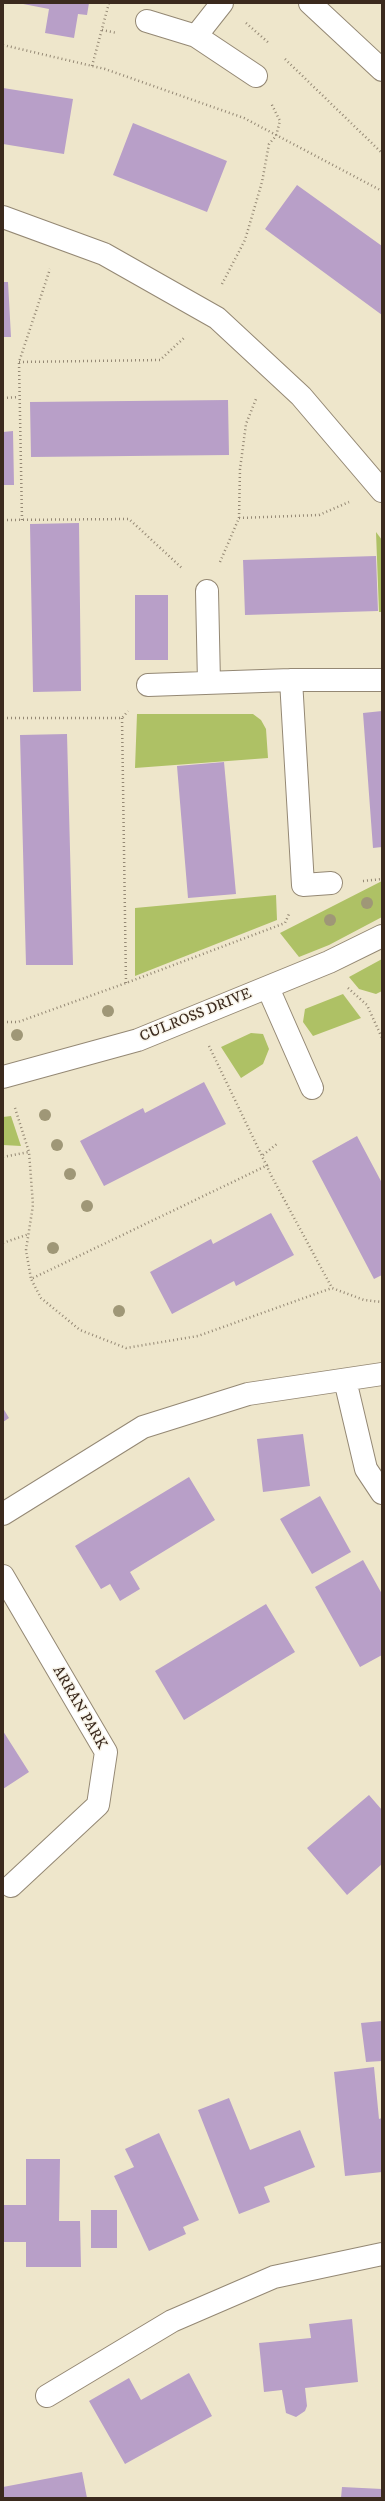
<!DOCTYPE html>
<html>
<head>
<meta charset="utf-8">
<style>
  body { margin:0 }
  #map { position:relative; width:385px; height:2501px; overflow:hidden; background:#eee6cb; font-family:"IM FELL DW Pica",serif }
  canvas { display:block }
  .frame { position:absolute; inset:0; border:4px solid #3b2a1e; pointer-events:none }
</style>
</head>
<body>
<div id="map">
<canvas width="385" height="2501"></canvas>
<div class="frame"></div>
</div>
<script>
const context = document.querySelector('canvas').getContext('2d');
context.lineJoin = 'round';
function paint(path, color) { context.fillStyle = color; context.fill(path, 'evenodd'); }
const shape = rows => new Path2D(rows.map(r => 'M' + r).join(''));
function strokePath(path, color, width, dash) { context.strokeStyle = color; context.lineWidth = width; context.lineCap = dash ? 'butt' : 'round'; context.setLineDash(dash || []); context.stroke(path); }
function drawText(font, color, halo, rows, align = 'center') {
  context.font = font + ' "IM FELL DW Pica",serif'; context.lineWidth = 3; context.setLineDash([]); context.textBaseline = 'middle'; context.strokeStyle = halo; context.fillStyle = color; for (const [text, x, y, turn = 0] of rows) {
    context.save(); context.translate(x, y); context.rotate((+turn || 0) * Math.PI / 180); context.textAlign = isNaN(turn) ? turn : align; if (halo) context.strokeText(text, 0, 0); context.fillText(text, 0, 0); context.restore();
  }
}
paint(shape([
  [376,532,382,540,382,612,379,612],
  [137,714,253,714,261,720,266,729,268,758,135,768],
  [382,881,382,917,329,945,299,957,280,933],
  [276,895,277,920,135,976,135,908],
  [382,959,382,991,376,994,359,989,349,977],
  [343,994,361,1018,313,1036,303,1022,305,1009],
  [251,1033,263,1034,269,1049,263,1064,241,1078,221,1047],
  [11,1116,21,1146,3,1145,3,1117]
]), '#aec165');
paint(shape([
  [18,3,89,3,87,15,78,14,74,38,45,33,49,9],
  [3,88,73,99,64,154,3,144],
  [133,123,227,161,207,212,113,175],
  [297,185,382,246,382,315,265,229],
  [3,282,8,282,11,337,3,337],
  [228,400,229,455,31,457,30,402],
  [13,431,14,485,3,485,3,432],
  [79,523,81,691,33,692,30,524],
  [376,556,378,611,245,615,243,560],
  [135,595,168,595,168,660,135,660],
  [382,711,382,847,373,848,363,713],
  [67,734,73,965,26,965,20,735],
  [224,762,236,894,188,898,177,766],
  [204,1082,226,1124,104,1186,80,1141,143,1108,145,1113],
  [357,1136,382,1183,382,1275,374,1279,312,1161],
  [271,1213,294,1255,236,1286,234,1281,172,1314,150,1272,211,1239,213,1244],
  [3,1408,9,1418,3,1422],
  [303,1434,310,1486,263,1492,257,1439],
  [189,1477,215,1520,130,1572,140,1589,120,1601,110,1584,101,1589,75,1546],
  [320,1496,351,1552,312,1574,280,1519],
  [363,1560,382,1594,382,1655,360,1667,315,1587],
  [266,1604,295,1652,184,1720,155,1671],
  [3,1731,29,1772,3,1789],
  [369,1795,382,1810,382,1864,347,1895,307,1848],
  [382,2021,382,2061,366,2062,361,2023],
  [374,2067,379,2119,382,2118,382,2172,345,2176,334,2072],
  [229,2098,250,2150,300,2130,315,2167,264,2187,270,2202,239,2214,198,2110],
  [159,2133,199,2220,183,2227,186,2234,149,2251,114,2176,134,2167,125,2149],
  [26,2159,60,2159,59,2221,80,2221,81,2267,26,2267,26,2242,3,2242,3,2205,26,2205],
  [91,2210,117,2210,117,2248,91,2248],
  [352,2319,358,2382,305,2388,307,2406,305,2411,296,2417,286,2413,282,2390,264,2392,259,2343,311,2338,309,2324],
  [189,2373,212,2416,125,2464,89,2401,129,2378,141,2400],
  [82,2472,87,2498,3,2498,3,2487],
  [342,2487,382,2489,382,2498,341,2498]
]), '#b89fc8');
const service = shape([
  [268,988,312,1088]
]);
const minor = shape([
  [310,3,382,70],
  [147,21,196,36,256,76],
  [196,36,222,3],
  [3,217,104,254,217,318,301,396,382,491],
  [207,591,209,683],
  [291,680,303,885,331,883],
  [148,685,291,680,382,680],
  [3,1077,138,1040,329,962,382,936],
  [345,1380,366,1469,382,1493],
  [3,1514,143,1427,248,1394,382,1374],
  [3,1576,106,1752,98,1805,11,1886],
  [47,2396,172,2321,274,2277,382,2254]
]);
strokePath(service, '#948874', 24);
strokePath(minor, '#948874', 24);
strokePath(shape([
  [246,23,270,44],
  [102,30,117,33],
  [3,45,105,69,244,118,382,191],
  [285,59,382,153],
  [92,66,109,3],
  [222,284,245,240,262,182,269,144,276,136,280,121,271,103],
  [19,362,160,360,185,337],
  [3,398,19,397],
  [239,518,319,515,349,502],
  [3,520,129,519,183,569],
  [22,520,19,362,50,269],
  [220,562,239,518,240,469,246,424,256,399],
  [3,718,122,718,128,711],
  [122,718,126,983],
  [363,881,382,879],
  [348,988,367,1005,382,1038],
  [3,1022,18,1022,126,983,285,923,289,914],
  [209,1046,272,1177,332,1288,364,1300,382,1302],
  [15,1108,29,1152,33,1205,26,1250,31,1279],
  [263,1155,278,1143],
  [3,1157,29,1152],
  [268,1165,31,1279,41,1298,80,1330,126,1348,198,1336,332,1288],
  [3,1243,29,1234]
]), '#948874', 2.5, [1, 3]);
strokePath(service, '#fff', 22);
strokePath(minor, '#fff', 22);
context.fillStyle = '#9f9777';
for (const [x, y] of [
  [367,903],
  [330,920],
  [108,1011],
  [17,1035],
  [45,1115],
  [57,1145],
  [70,1174],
  [87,1206],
  [53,1248],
  [119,1311]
]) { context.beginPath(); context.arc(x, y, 6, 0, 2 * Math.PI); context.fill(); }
drawText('15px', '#3b2a1e', '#f7f3e8', [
  ["CULROSS DRIVE",196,1016,-22],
  ["ARRAN PARK",79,1708,60]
]);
</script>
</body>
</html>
